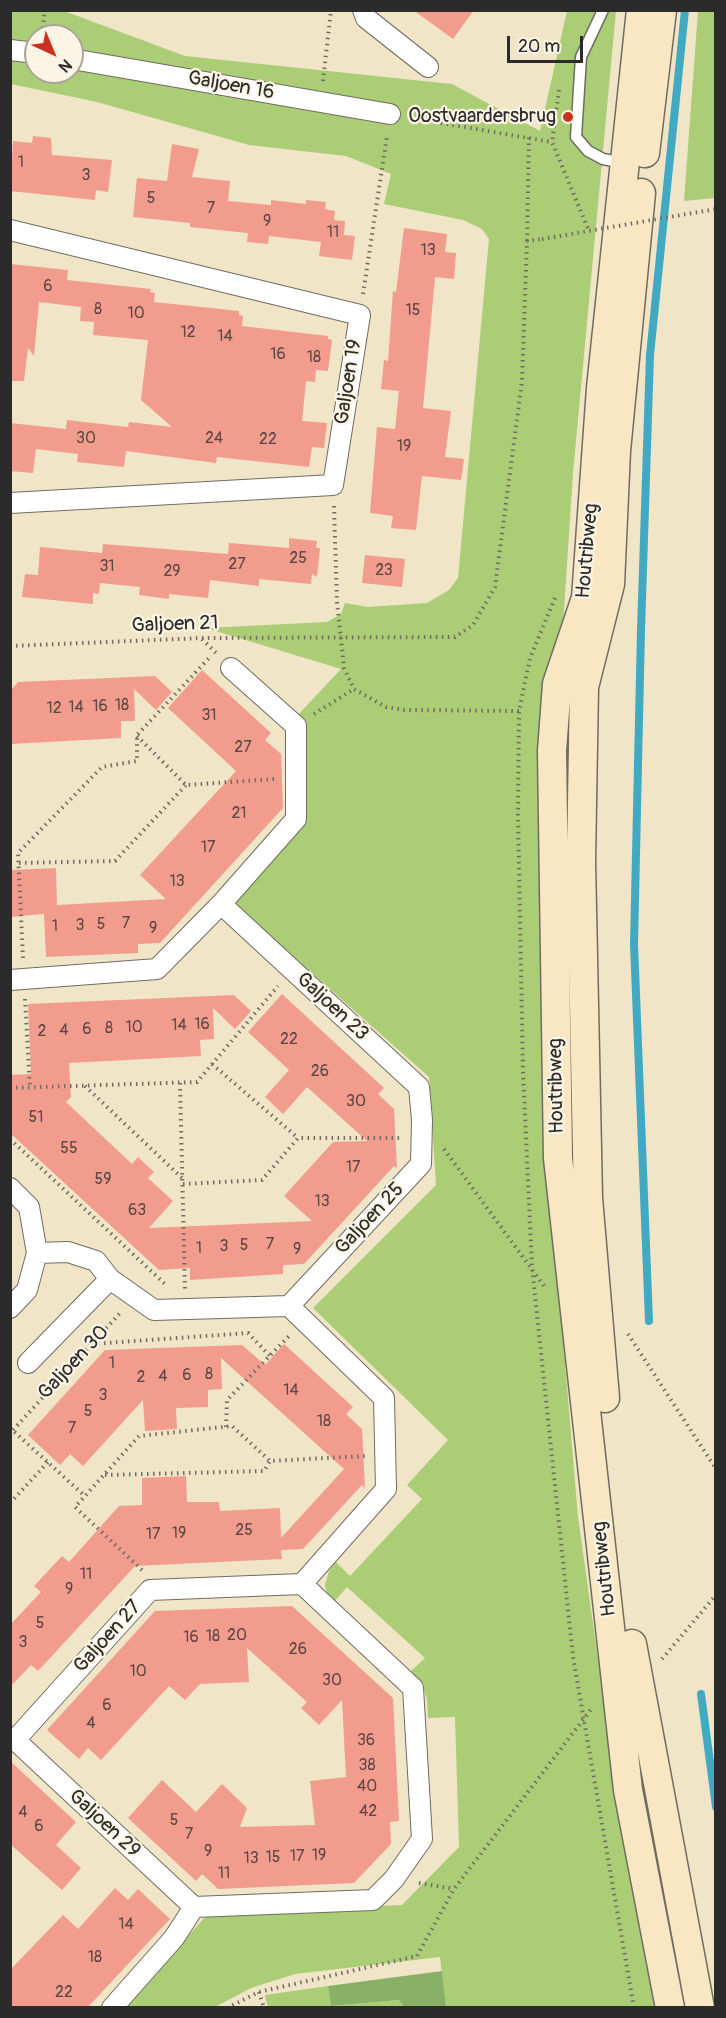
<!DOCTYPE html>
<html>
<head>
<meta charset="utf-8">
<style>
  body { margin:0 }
  #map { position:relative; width:726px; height:2018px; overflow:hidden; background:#f0e5c7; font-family:Pangolin,sans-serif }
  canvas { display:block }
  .frame { position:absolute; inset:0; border:12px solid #2b2b2b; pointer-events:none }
  .north { position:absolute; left:24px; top:24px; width:60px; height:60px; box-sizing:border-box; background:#fcf5e5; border:2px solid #a8a49b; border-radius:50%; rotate:136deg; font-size:16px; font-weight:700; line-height:24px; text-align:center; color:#2b2b2b }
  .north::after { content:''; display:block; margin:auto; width:21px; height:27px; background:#c8321e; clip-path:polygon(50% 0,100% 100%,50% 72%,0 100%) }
  .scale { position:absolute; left:507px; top:36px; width:76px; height:27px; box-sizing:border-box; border:3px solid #2b2b2b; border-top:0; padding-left:8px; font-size:18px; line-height:21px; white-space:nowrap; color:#2b2b2b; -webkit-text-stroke:4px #fcf5e5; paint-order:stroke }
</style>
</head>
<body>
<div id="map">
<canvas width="726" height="2018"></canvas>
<div class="frame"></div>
<div class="north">N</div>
<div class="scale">20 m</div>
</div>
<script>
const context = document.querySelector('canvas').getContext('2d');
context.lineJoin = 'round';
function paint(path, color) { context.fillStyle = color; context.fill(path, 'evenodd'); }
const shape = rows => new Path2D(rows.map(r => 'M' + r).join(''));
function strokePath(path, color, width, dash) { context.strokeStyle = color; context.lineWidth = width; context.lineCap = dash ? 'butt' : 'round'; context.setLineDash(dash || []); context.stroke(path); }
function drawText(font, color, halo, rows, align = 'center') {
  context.font = font + ' Pangolin,sans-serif'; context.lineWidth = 4.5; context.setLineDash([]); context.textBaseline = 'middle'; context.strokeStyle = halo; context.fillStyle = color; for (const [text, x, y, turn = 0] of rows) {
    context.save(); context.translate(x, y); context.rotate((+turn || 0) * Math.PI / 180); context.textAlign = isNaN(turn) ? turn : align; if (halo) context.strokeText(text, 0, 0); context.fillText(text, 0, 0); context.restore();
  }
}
paint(shape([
  [10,11,64,11,185,56,452,84,540,131,567,11,616,11,573,473,544,914,546,1136,578,1517,626,1858,660,2007,446,2007,440,1957,295,1974,251,1988,215,2007,123,2007,208,1914,402,1905,459,1847,455,1717,428,1718,427,1699,421,1682,411,1671,425,1658,347,1587,334,1602,327,1596,325,1585,329,1571,336,1562,350,1576,422,1499,407,1485,448,1440,313,1308,436,1185,429,1077,231,901,304,825,304,724,296,717,341,669,206,628,327,622,341,614,345,603,368,607,427,603,449,590,458,578,489,239,482,229,463,220,384,204,391,174,346,156,249,145,97,102,11,84],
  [36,36,72,36,72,72,36,72],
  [698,11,715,11,715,198,684,201],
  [328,1986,331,2006,399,2000,404,2007,268,2007,265,1995]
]), '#abcd76');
paint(shape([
  [442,1971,446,2007,404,2007,399,2000,331,2006,328,1986]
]), '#88b067');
strokePath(shape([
  [649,1321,634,944,641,630,650,355,685,10],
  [701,1694,716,1807]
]), '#42a9c2', 8);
paint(shape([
  [413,10,474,10,453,39],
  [33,136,51,138,52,155,112,160,108,192,96,190,95,200,10,191,13,141,32,143],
  [172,144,199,149,192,177,230,181,228,201,271,205,271,200,306,204,306,200,326,202,325,209,335,211,334,220,345,221,344,235,355,236,352,260,319,256,321,242,269,236,268,244,247,242,248,233,190,227,190,223,133,217,137,178,167,181],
  [404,228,447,234,445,252,456,253,454,279,435,277,423,408,451,411,445,457,464,459,461,480,422,476,416,530,391,528,393,516,370,513,377,427,395,429,399,391,381,389,384,360,388,361,393,291,396,292],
  [10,264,68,270,67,280,151,289,150,292,155,293,154,302,239,311,239,315,243,316,242,326,328,336,328,339,332,340,328,371,316,370,315,382,306,381,302,421,327,423,324,448,312,447,309,467,217,457,216,463,126,451,124,467,77,462,78,454,36,449,33,473,10,471,10,423,66,429,67,420,128,427,129,422,172,427,141,400,148,340,93,335,94,322,80,321,81,307,39,302,34,356,28,348,24,381,10,381],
  [289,538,317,541,316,548,320,548,317,577,312,574,311,584,259,579,259,586,210,580,208,598,169,594,169,599,139,595,140,587,100,583,99,594,93,593,93,604,22,597,25,574,38,575,40,547,102,553,103,544,228,554,229,543,289,548],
  [365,555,405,559,402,587,362,583],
  [202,670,271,733,265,740,281,754,283,808,160,943,138,944,138,953,46,957,44,914,10,917,10,870,56,868,57,905,166,899,140,875,236,771,168,708],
  [155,676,172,692,156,710,134,689,135,721,121,721,121,738,10,744,10,691,18,682],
  [282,994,384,1088,378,1094,394,1109,397,1168,394,1166,304,1264,283,1265,283,1274,190,1280,190,1268,159,1270,10,1133,10,1075,31,1074,28,1004,234,995,251,1011,235,1029,213,1008,214,1039,200,1040,201,1056,69,1063,71,1097,66,1102,132,1164,138,1157,154,1172,148,1178,173,1201,149,1228,312,1221,284,1196,333,1142,367,1141,307,1087,283,1114,265,1097,289,1070,248,1032],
  [284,1344,353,1407,346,1414,362,1429,365,1488,362,1485,303,1549,281,1550,282,1559,135,1566,38,1671,31,1665,10,1687,10,1625,41,1592,34,1586,62,1556,69,1562,119,1506,142,1505,142,1478,186,1476,187,1502,219,1502,220,1511,280,1508,281,1538,344,1469,221,1358,222,1389,208,1390,208,1407,176,1408,177,1429,145,1431,143,1400,83,1466,70,1454,60,1465,28,1435,105,1350,242,1345,265,1365],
  [292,1606,393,1698,399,1821,390,1822,391,1844,354,1883,218,1889,202,1874,196,1881,128,1818,162,1780,196,1812,222,1784,247,1808,240,1827,315,1825,310,1781,346,1777,342,1700,319,1725,301,1708,307,1702,247,1648,249,1682,200,1684,185,1700,169,1686,101,1760,88,1748,79,1759,47,1730,155,1611],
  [10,1761,76,1822,56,1845,81,1868,62,1890,10,1844],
  [115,1888,128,1900,138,1889,170,1919,88,2007,10,2007,10,1970,63,1915,78,1929]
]), '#f29c8d');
const lane = shape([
  [603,10,581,57,576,137,588,151,603,159,624,163]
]);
const street = shape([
  [363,10,366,18,428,67],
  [10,50,36,53],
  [72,59,390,114],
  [10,230,360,315,333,485,10,503],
  [10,980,157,969,221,904,296,819,296,726,231,668],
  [10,1188,29,1207,37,1253,68,1252,96,1261,110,1279,154,1310,289,1306,421,1164,422,1120,419,1087,221,904],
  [10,1308,27,1290,37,1253],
  [28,1363,110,1279],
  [10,1739,15,1740,150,1590,302,1584,386,1489,384,1398,289,1306],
  [15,1740,194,1907,373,1900,394,1879,422,1839,413,1688,302,1584],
  [112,2008,174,1938,194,1907]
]);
const secondary = shape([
  [641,10,601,388,586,598,557,684,552,751,558,1158,628,1790,670,2008],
  [645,153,662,10],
  [605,1398,588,1198,581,861,584,687,610,584,616,451,641,193],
  [632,1644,700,2008]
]);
strokePath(lane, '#706c62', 13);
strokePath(street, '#706c62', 22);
strokePath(secondary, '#706c62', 31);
strokePath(shape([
  [42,34,45,10],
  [323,81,331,10],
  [559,90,552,142,589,231],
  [411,118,552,142],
  [527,241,529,137],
  [363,294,387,136],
  [334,506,337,602,344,668,354,689,386,707,405,710,519,711],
  [555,598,530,658,519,711,518,814,523,1071,532,1267,573,1657,634,2008],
  [202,639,216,653],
  [10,646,201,638,455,637,473,625,495,587,522,381,527,241,542,239],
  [314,714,354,689],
  [137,736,186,785,274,779],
  [19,863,115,861,186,785],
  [23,958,18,853,102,767,137,761,137,735,210,657],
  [25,999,30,1088],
  [212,1064,298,1138],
  [180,1083,185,1289],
  [85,1086,182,1178],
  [10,1088,197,1082,278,986],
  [10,1139,167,1286],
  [444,1149,544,1286],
  [183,1184,262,1180,298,1138,400,1138],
  [628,1334,716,1469],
  [92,1344,248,1333,270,1356],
  [226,1427,227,1400,289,1336],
  [10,1428,85,1496],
  [13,1430,121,1312],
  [105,1475,264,1471,270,1461],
  [10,1503,48,1462],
  [142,1570,75,1507,139,1436,232,1426,270,1461,365,1456],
  [662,1659,716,1595],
  [419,1883,454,1889],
  [259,1992,264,2008],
  [227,2008,259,1992,417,1956,454,1889,592,1708]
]), '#706c62', 4, [1.5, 4.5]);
strokePath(lane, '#fff', 10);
strokePath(street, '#fff', 20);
strokePath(secondary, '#f9e7c3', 28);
strokePath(shape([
  [542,239,716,209]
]), '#706c62', 4, [1.5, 4.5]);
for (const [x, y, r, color] of [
  [568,117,6,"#c8321e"]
]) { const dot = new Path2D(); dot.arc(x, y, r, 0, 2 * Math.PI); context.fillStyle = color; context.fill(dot); strokePath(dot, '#fcf5e5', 2); }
drawText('16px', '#5d4744', null, [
  ["1",21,163],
  ["3",86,176],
  ["5",151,199],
  ["7",211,209],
  ["9",267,222],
  ["11",333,233],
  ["13",428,251],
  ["6",48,287],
  ["8",98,310],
  ["15",413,311],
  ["10",136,314],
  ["12",188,333],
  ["14",225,337],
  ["16",278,355],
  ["18",314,358],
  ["30",86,439],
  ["24",214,439],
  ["22",268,440],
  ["19",404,447],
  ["25",298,559],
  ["27",237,565],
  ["31",107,567],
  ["23",384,571],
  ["29",172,572],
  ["18",122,706],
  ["16",100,707],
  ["14",76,708],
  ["12",54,709],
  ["31",209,716],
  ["27",243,748],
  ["21",239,814],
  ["17",208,848],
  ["13",177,882],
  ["7",126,924],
  ["5",101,925],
  ["3",80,926],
  ["1",55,927],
  ["9",153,929],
  ["16",202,1025],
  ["14",179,1026],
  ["10",134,1028],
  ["8",109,1029],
  ["6",87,1030],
  ["4",64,1031],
  ["2",42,1032],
  ["22",289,1040],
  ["26",320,1072],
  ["30",356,1102],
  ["51",36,1118],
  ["55",69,1149],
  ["17",353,1168],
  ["59",103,1180],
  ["13",322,1202],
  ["63",137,1211],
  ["7",270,1245],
  ["5",244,1246],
  ["3",224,1247],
  ["1",199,1249],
  ["9",297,1250],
  ["1",112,1364],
  ["8",209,1375],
  ["6",187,1376],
  ["4",163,1377],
  ["2",141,1378],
  ["14",291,1391],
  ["3",103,1396],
  ["5",88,1412],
  ["18",324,1422],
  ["7",72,1429],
  ["25",244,1531],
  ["19",179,1534],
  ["17",153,1535],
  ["11",86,1575],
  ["9",69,1590],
  ["5",40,1624],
  ["20",237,1636],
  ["18",213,1637],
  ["16",191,1638],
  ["3",23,1643],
  ["26",298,1650],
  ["10",138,1672],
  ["30",332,1681],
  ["6",107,1706],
  ["4",91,1724],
  ["36",366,1741],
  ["38",367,1766],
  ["40",367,1787],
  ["42",368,1812],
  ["4",23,1813],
  ["5",174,1821],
  ["6",39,1827],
  ["7",189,1835],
  ["9",208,1852],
  ["19",319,1856],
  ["17",297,1857],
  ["15",273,1858],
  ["13",251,1859],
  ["11",224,1874],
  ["14",126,1925],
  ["18",95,1958],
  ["22",64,1993]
]);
drawText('20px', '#2b2b2b', '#fcf5e5', [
  ["Galjoen 16",231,86,10],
  ["Galjoen 19",349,382,-81],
  ["Houtribweg",588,551,-85],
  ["Galjoen 21",175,625,-2],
  ["Galjoen 23",332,1007,43],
  ["Houtribweg",557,1086,-91],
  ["Galjoen 25",370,1219,-47],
  ["Galjoen 30",74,1363,-47],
  ["Houtribweg",605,1569,-96],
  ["Galjoen 27",108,1637,-48],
  ["Galjoen 29",104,1824,43]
]);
drawText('20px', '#2b2b2b', '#fcf5e5', [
  ["Oostvaardersbrug",556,117]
], 'right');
</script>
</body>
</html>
